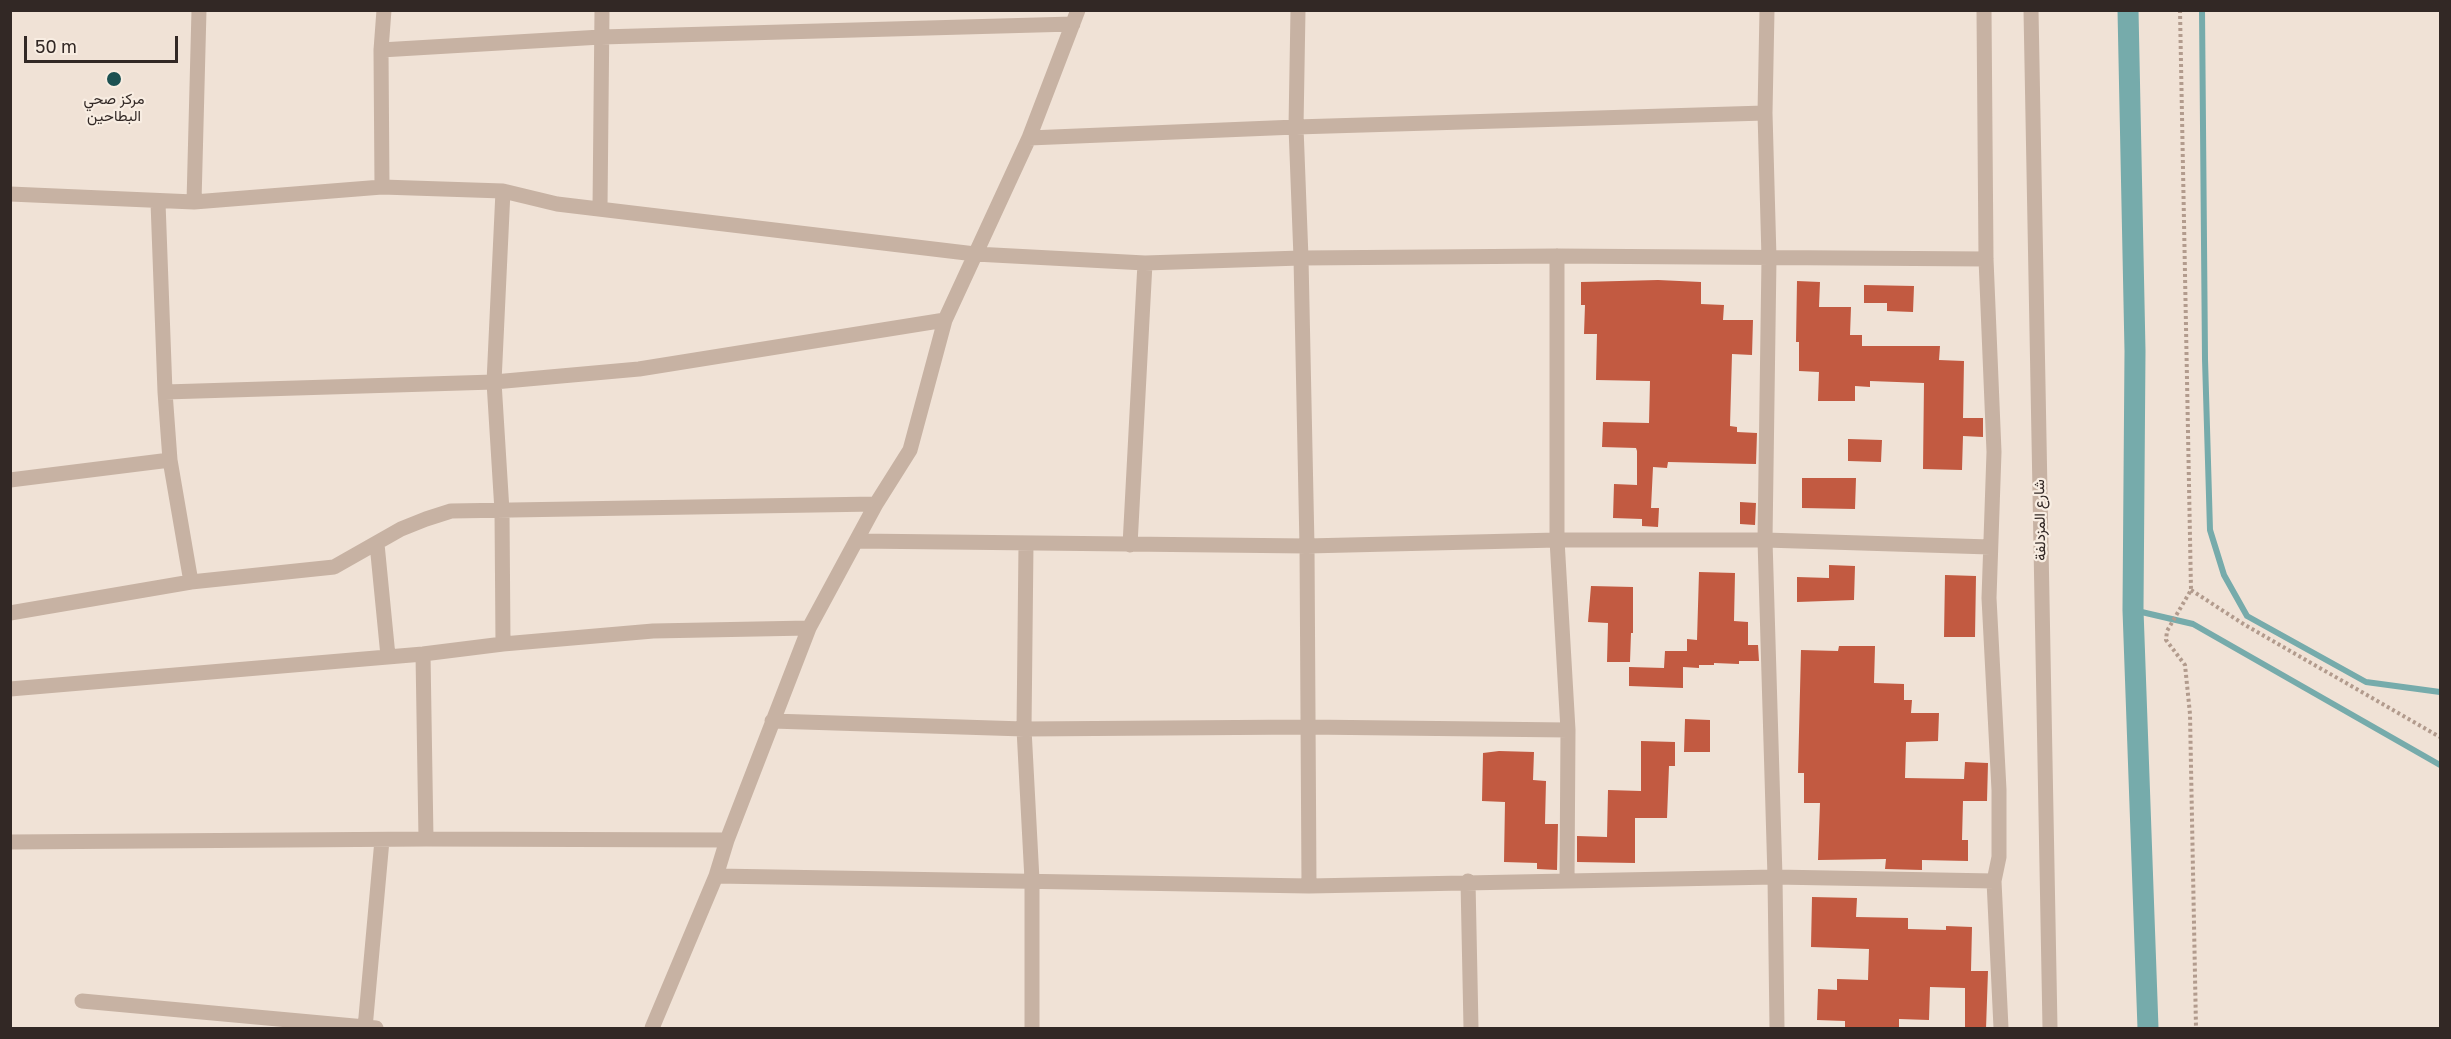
<!DOCTYPE html>
<html>
<head>
<meta charset="utf-8">
<style>
  body { margin:0 }
  #map { position:relative; width:2451px; height:1039px; overflow:hidden; background:#f0e2d6; font-family:"Golos Text",sans-serif }
  canvas { display:block }
  .frame { position:absolute; inset:0; border:12px solid #322825; pointer-events:none }
  .scale { position:absolute; left:24px; top:36px; width:154px; height:27px; box-sizing:border-box; border:3px solid #322825; border-top:0; padding-left:8px; font-size:18px; line-height:21px; white-space:nowrap; color:#322825; -webkit-text-stroke:4px #f8ede2; paint-order:stroke }
</style>
</head>
<body>
<div id="map">
<canvas width="2451" height="1039"></canvas>
<div class="frame"></div>
<div class="scale">50 m</div>
</div>
<script>
const context = document.querySelector('canvas').getContext('2d');
context.lineJoin = 'round';
const shape = rows => new Path2D(rows.map(r => 'M' + r).join(''));
function strokePath(path, color, width, dash) { context.strokeStyle = color; context.lineWidth = width; context.lineCap = dash ? 'butt' : 'round'; context.setLineDash(dash || []); context.stroke(path); }
function paint(path, color) { context.fillStyle = color; context.fill(path, 'evenodd'); }
function drawText(font, color, halo, rows, align = 'center') {
  context.font = font + ' "Golos Text",Vazirmatn,sans-serif'; context.lineWidth = 4.5; context.setLineDash([]); context.textBaseline = 'middle'; context.strokeStyle = halo; context.fillStyle = color; for (const [text, x, y, turn = 0] of rows) {
    context.save(); context.translate(x, y); context.rotate((+turn || 0) * Math.PI / 180); context.textAlign = isNaN(turn) ? turn : align; if (halo) context.strokeText(text, 0, 0); context.fillText(text, 0, 0); context.restore();
  }
}
strokePath(shape([
  [2202,10,2205,359,2210,530,2224,575,2247,616,2366,682,2440,692],
  [2133,610,2193,624,2440,765]
]), '#76abab', 6);
strokePath(shape([
  [2128,10,2135,351,2133,610,2148,1028]
]), '#76abab', 21);
paint(shape([
  [1658,280,1701,282,1701,304,1724,305,1723,320,1753,320,1752,355,1732,354,1730,426,1737,427,1737,432,1757,433,1756,464,1668,462,1667,468,1653,467,1651,508,1659,508,1658,527,1642,526,1642,519,1613,518,1614,484,1637,485,1637,451,1636,448,1602,447,1603,422,1649,423,1650,381,1596,380,1597,334,1584,334,1585,305,1581,305,1581,282],
  [1797,281,1820,282,1819,307,1851,307,1850,335,1862,335,1862,346,1940,346,1939,360,1964,361,1963,418,1983,418,1983,437,1963,436,1962,470,1923,469,1924,383,1870,381,1870,387,1855,386,1855,401,1818,401,1819,372,1799,371,1799,342,1796,342],
  [1864,285,1914,286,1913,312,1887,311,1887,303,1864,303],
  [1848,439,1882,440,1881,462,1848,461],
  [1802,478,1856,478,1855,509,1802,508],
  [1740,502,1756,503,1755,525,1740,524],
  [1829,565,1855,566,1854,600,1797,602,1797,577,1829,578],
  [1699,572,1735,573,1734,621,1748,622,1748,645,1758,645,1759,661,1739,661,1739,664,1714,663,1714,665,1699,665,1699,668,1683,667,1683,688,1629,686,1629,667,1664,668,1665,651,1687,651,1687,639,1697,640],
  [1945,575,1976,576,1975,637,1944,637],
  [1591,586,1633,587,1633,633,1631,633,1630,662,1607,662,1608,623,1588,622],
  [1839,646,1875,646,1874,683,1904,684,1904,700,1912,700,1911,713,1939,713,1938,741,1906,742,1905,778,1964,779,1965,762,1988,763,1987,801,1963,801,1962,840,1968,840,1968,861,1922,860,1922,870,1885,869,1886,859,1818,860,1820,803,1804,803,1804,773,1798,773,1801,650,1838,651],
  [1685,719,1710,720,1710,752,1684,752],
  [1641,741,1675,742,1675,766,1669,766,1667,818,1635,818,1635,863,1577,862,1577,836,1607,837,1608,790,1641,791],
  [1499,751,1534,752,1533,780,1546,781,1545,824,1558,824,1557,870,1537,869,1537,863,1504,862,1505,802,1482,801,1483,753],
  [1812,897,1857,898,1856,917,1908,918,1908,929,1946,930,1946,926,1972,927,1971,971,1988,971,1986,1029,1965,1029,1965,988,1930,987,1929,1020,1899,1019,1899,1027,1845,1029,1845,1021,1817,1020,1818,989,1837,990,1837,979,1868,980,1869,949,1811,947]
]), '#c25a41');
strokePath(shape([
  [2180,10,2191,590,2167,631,2166,640,2185,665,2190,714,2196,1028],
  [2191,590,2245,625,2440,737]
]), '#b29b8d', 4, [3, 3]);
strokePath(shape([
  [1298,10,1296,127,1301,258,1307,546,1309,886],
  [1767,10,1765,113,1769,258,1765,540,1775,877,1777,1028],
  [1984,10,1986,259,1994,452,1989,598,1999,790,1999,857,1994,881,2001,1028],
  [381,50,601,37,1073,24],
  [1029,138,1296,127,1765,113],
  [382,187,381,50,384,10],
  [10,194,194,202,382,187,503,191,557,204,975,254,1145,263,1301,258,1557,256,1986,259],
  [158,202,165,392,170,460,191,582],
  [194,202,199,10],
  [600,208,602,10],
  [1557,256,1557,540,1568,730,1567,880],
  [165,392,494,382,639,369,945,320],
  [10,480,170,460],
  [857,541,1307,546,1557,540,1765,540,1990,547],
  [377,544,388,656],
  [1026,544,1024,729,1032,880,1032,1028],
  [1130,545,1145,263],
  [10,613,191,582,334,567,401,529,426,519,451,511,876,504],
  [503,644,502,511,494,382,503,191],
  [423,654,426,839],
  [10,689,423,654,503,644,653,631,809,628],
  [772,721,1024,729,1307,727,1568,730],
  [10,842,426,839,727,840],
  [716,876,1309,886,1775,877,1994,881],
  [1468,881,1471,1028],
  [82,1001,376,1028],
  [365,1028,382,840],
  [652,1028,716,876,727,840,809,628,876,504,910,450,945,320,1029,138,1078,10]
]), '#c7b2a3', 15);
strokePath(shape([
  [2031,10,2050,1028]
]), '#c7b2a3', 15);
for (const [x, y, r, color] of [
  [114,79,8,"#1c5152"]
]) { const dot = new Path2D(); dot.arc(x, y, r, 0, 2 * Math.PI); context.fillStyle = color; context.fill(dot); strokePath(dot, '#f8ede2', 2); }
drawText('15px', '#322825', '#f8ede2', [
  ["مركز صحي",114,99],
  ["البطاحين",114,116]
]);
drawText('15px', '#322825', '#f8ede2', [
  ["شارع المزدلفة",2040,520,-91]
]);
</script>
</body>
</html>
